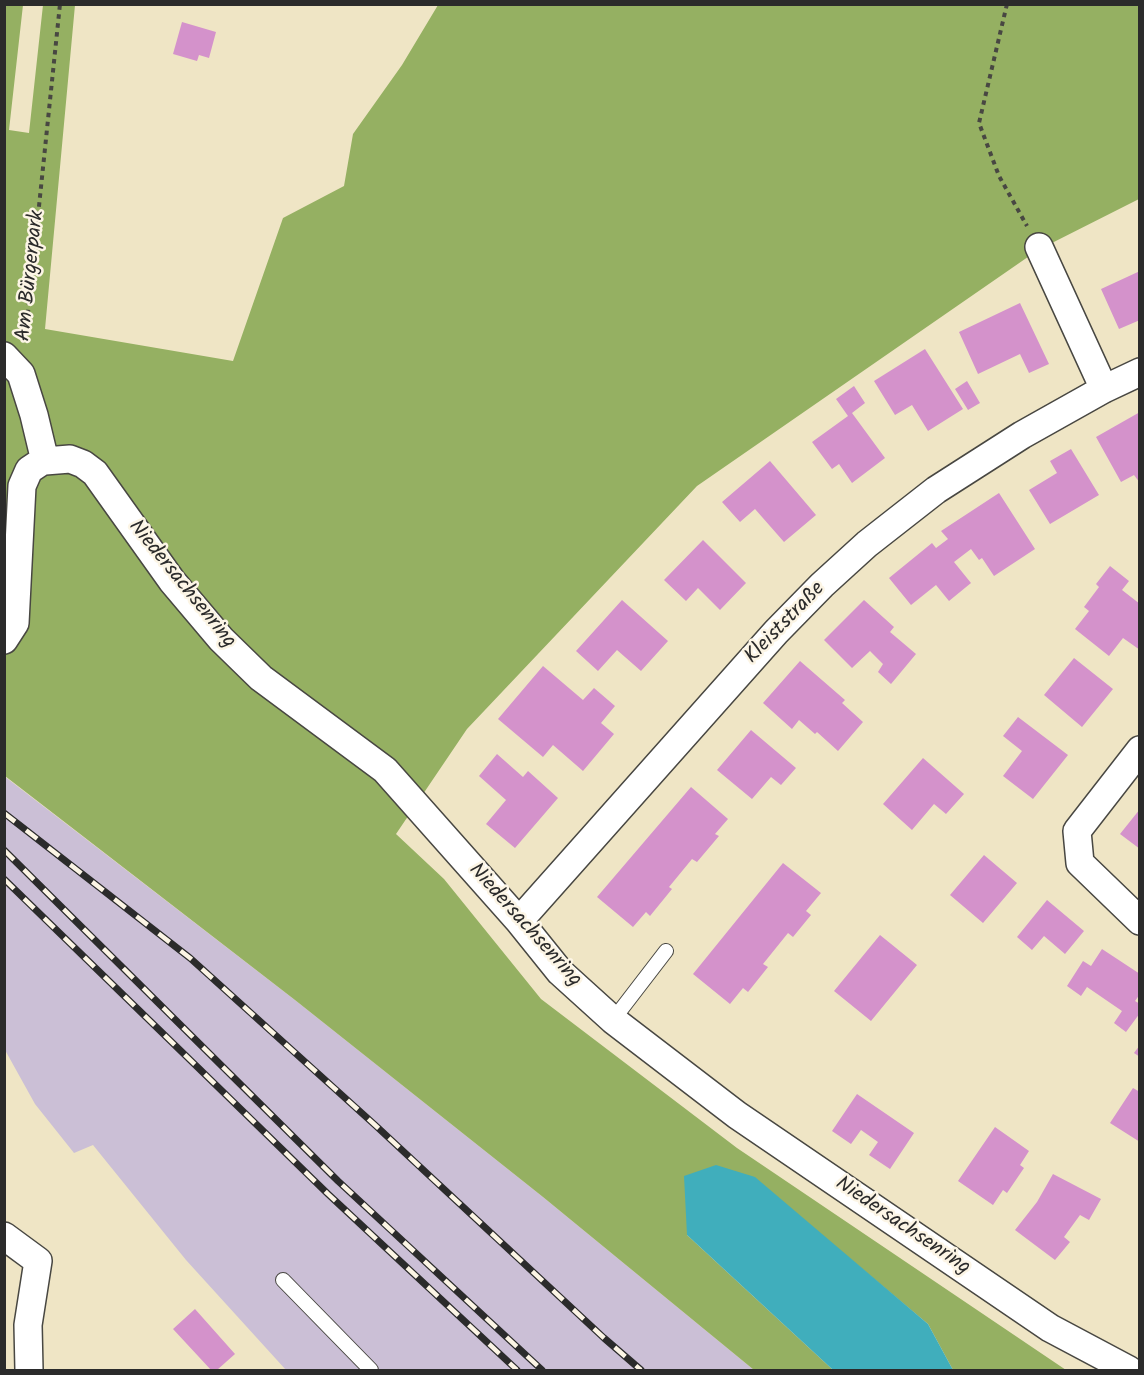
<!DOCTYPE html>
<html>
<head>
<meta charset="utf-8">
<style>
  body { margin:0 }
  #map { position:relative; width:1144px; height:1375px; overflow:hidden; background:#efe5c5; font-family:Kalam,sans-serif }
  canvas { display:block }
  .frame { position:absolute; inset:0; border:6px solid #2b2b2b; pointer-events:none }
</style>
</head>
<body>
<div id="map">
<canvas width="1144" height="1375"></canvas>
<div class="frame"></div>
</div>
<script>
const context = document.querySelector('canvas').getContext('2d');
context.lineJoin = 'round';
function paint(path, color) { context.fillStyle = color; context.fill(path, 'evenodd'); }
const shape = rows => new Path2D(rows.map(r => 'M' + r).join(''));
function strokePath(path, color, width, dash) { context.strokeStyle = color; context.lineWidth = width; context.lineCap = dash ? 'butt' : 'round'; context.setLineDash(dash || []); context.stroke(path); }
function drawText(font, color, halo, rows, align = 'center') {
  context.font = font + ' Kalam,sans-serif'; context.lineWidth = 5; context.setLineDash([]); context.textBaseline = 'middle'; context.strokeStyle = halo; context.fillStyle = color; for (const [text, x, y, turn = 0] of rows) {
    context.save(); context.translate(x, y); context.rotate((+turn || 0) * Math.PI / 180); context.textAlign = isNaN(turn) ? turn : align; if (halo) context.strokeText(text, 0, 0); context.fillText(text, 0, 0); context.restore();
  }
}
paint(shape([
  [4,776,295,1000,543,1197,754,1370,286,1370,186,1260,93,1145,74,1153,35,1104,5,1050]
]), '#cbbfd6');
paint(shape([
  [4,5,23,5,9,130,29,133,43,5,75,5,45,329,233,361,283,218,344,186,353,134,402,65,438,5,1139,5,1139,199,1038,250,697,486,467,729,396,834,444,879,541,999,737,1148,1066,1370,953,1370,928,1324,849,1258,687,1235,833,1370,754,1370,543,1197,295,1000,5,776]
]), '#95b062');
paint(shape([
  [716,1165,755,1177,928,1324,953,1370,833,1370,687,1235,684,1176]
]), '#40aebc');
paint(shape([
  [182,22,216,32,209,58,199,55,197,61,173,54],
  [1140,271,1140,320,1119,329,1101,289],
  [1020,303,1049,364,1029,373,1020,354,978,374,959,332],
  [925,349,963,409,928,431,912,405,895,415,874,381],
  [967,381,980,403,968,410,955,389],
  [854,386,865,403,852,413,885,458,852,483,839,464,832,469,812,442,848,416,836,399],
  [1140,412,1140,483,1134,475,1121,482,1096,437],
  [1071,449,1099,495,1050,524,1029,490,1057,473,1050,461],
  [770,461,816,515,784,542,755,509,740,522,722,502],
  [999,493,1035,549,994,576,982,558,979,560,971,549,954,562,971,583,949,601,936,585,911,605,889,578,932,543,936,548,948,539,941,531],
  [703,540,746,583,720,610,698,588,686,601,664,580],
  [1110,566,1129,581,1122,590,1140,604,1140,650,1123,638,1109,656,1075,629,1089,611,1084,607,1099,587,1096,584],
  [622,600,668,641,641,671,617,650,598,671,576,651],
  [864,600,894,627,890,632,916,654,891,684,878,672,883,664,870,651,852,668,824,640],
  [1074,658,1113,689,1082,727,1044,695],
  [800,661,845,700,842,703,863,722,838,751,817,732,815,734,799,720,792,729,763,703],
  [543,666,583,700,594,688,615,706,601,723,614,734,583,771,553,745,543,757,498,719],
  [1018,717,1068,755,1033,799,1003,776,1022,751,1003,736],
  [751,730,796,768,781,785,771,777,752,799,717,770],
  [497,754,523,777,528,771,558,798,515,848,486,824,506,800,479,776],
  [923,758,964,794,946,814,934,804,912,830,883,804],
  [691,787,728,819,715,834,719,836,697,862,692,859,669,887,672,889,650,916,646,912,633,927,597,897],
  [1140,809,1140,849,1120,834],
  [984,855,1017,883,983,923,950,895],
  [783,863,821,893,806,911,811,915,793,937,788,933,763,964,768,967,748,992,743,988,730,1004,693,974],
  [1047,900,1084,931,1065,954,1044,936,1032,950,1017,937],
  [880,935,917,965,871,1021,834,991],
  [1102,949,1140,974,1140,994,1135,1001,1140,1004,1140,1013,1126,1032,1114,1023,1122,1011,1087,987,1081,996,1067,986,1083,961,1091,966],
  [1140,1045,1140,1057,1134,1053],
  [1133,1088,1140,1092,1140,1142,1110,1123],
  [857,1094,914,1133,890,1169,869,1155,878,1142,861,1130,851,1144,832,1131],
  [995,1127,1029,1151,1020,1165,1024,1168,1007,1193,1003,1190,993,1205,958,1181],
  [1053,1174,1101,1199,1089,1220,1080,1215,1064,1237,1070,1242,1055,1260,1015,1230,1037,1202],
  [195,1309,235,1354,217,1370,211,1370,173,1329]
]), '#d492cb');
const service = shape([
  [613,1020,666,951],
  [283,1280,371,1370]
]);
const minor = shape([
  [1039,247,1104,389],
  [4,356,21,374,34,415,45,461],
  [4,640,15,623,22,486,29,470,41,462,45,461,70,459,83,464,95,473,172,581,221,639,261,678,385,770,519,921,560,972,613,1020,737,1115,1050,1328,1129,1370],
  [1140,750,1077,831,1080,863,1140,921],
  [519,921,776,632,822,585,867,544,936,490,1022,435,1104,389,1140,372],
  [4,1236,38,1261,28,1325,29,1370]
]);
strokePath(service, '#484742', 16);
strokePath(minor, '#484742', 30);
strokePath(shape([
  [1007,4,979,123,999,176,1027,226],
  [25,341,60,4]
]), '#484742', 4, [4.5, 4.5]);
strokePath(service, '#fff', 14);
strokePath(minor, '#fff', 27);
const rail = shape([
  [4,813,190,958,375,1125,604,1338,641,1370],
  [4,850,338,1181,542,1370],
  [4,879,328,1194,517,1370]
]);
strokePath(rail, '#2b2b2b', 7);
strokePath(rail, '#fcf5e5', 4.5, [14]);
drawText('21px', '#2b2b2b', '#fcf5e5', [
  ["Am Bürgerpark",32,276,-84],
  ["Niedersachsenring",181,585,51],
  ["Kleiststraße",786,624,-46],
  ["Niedersachsenring",524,926,48],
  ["Niedersachsenring",902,1227,34]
]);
</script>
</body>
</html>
